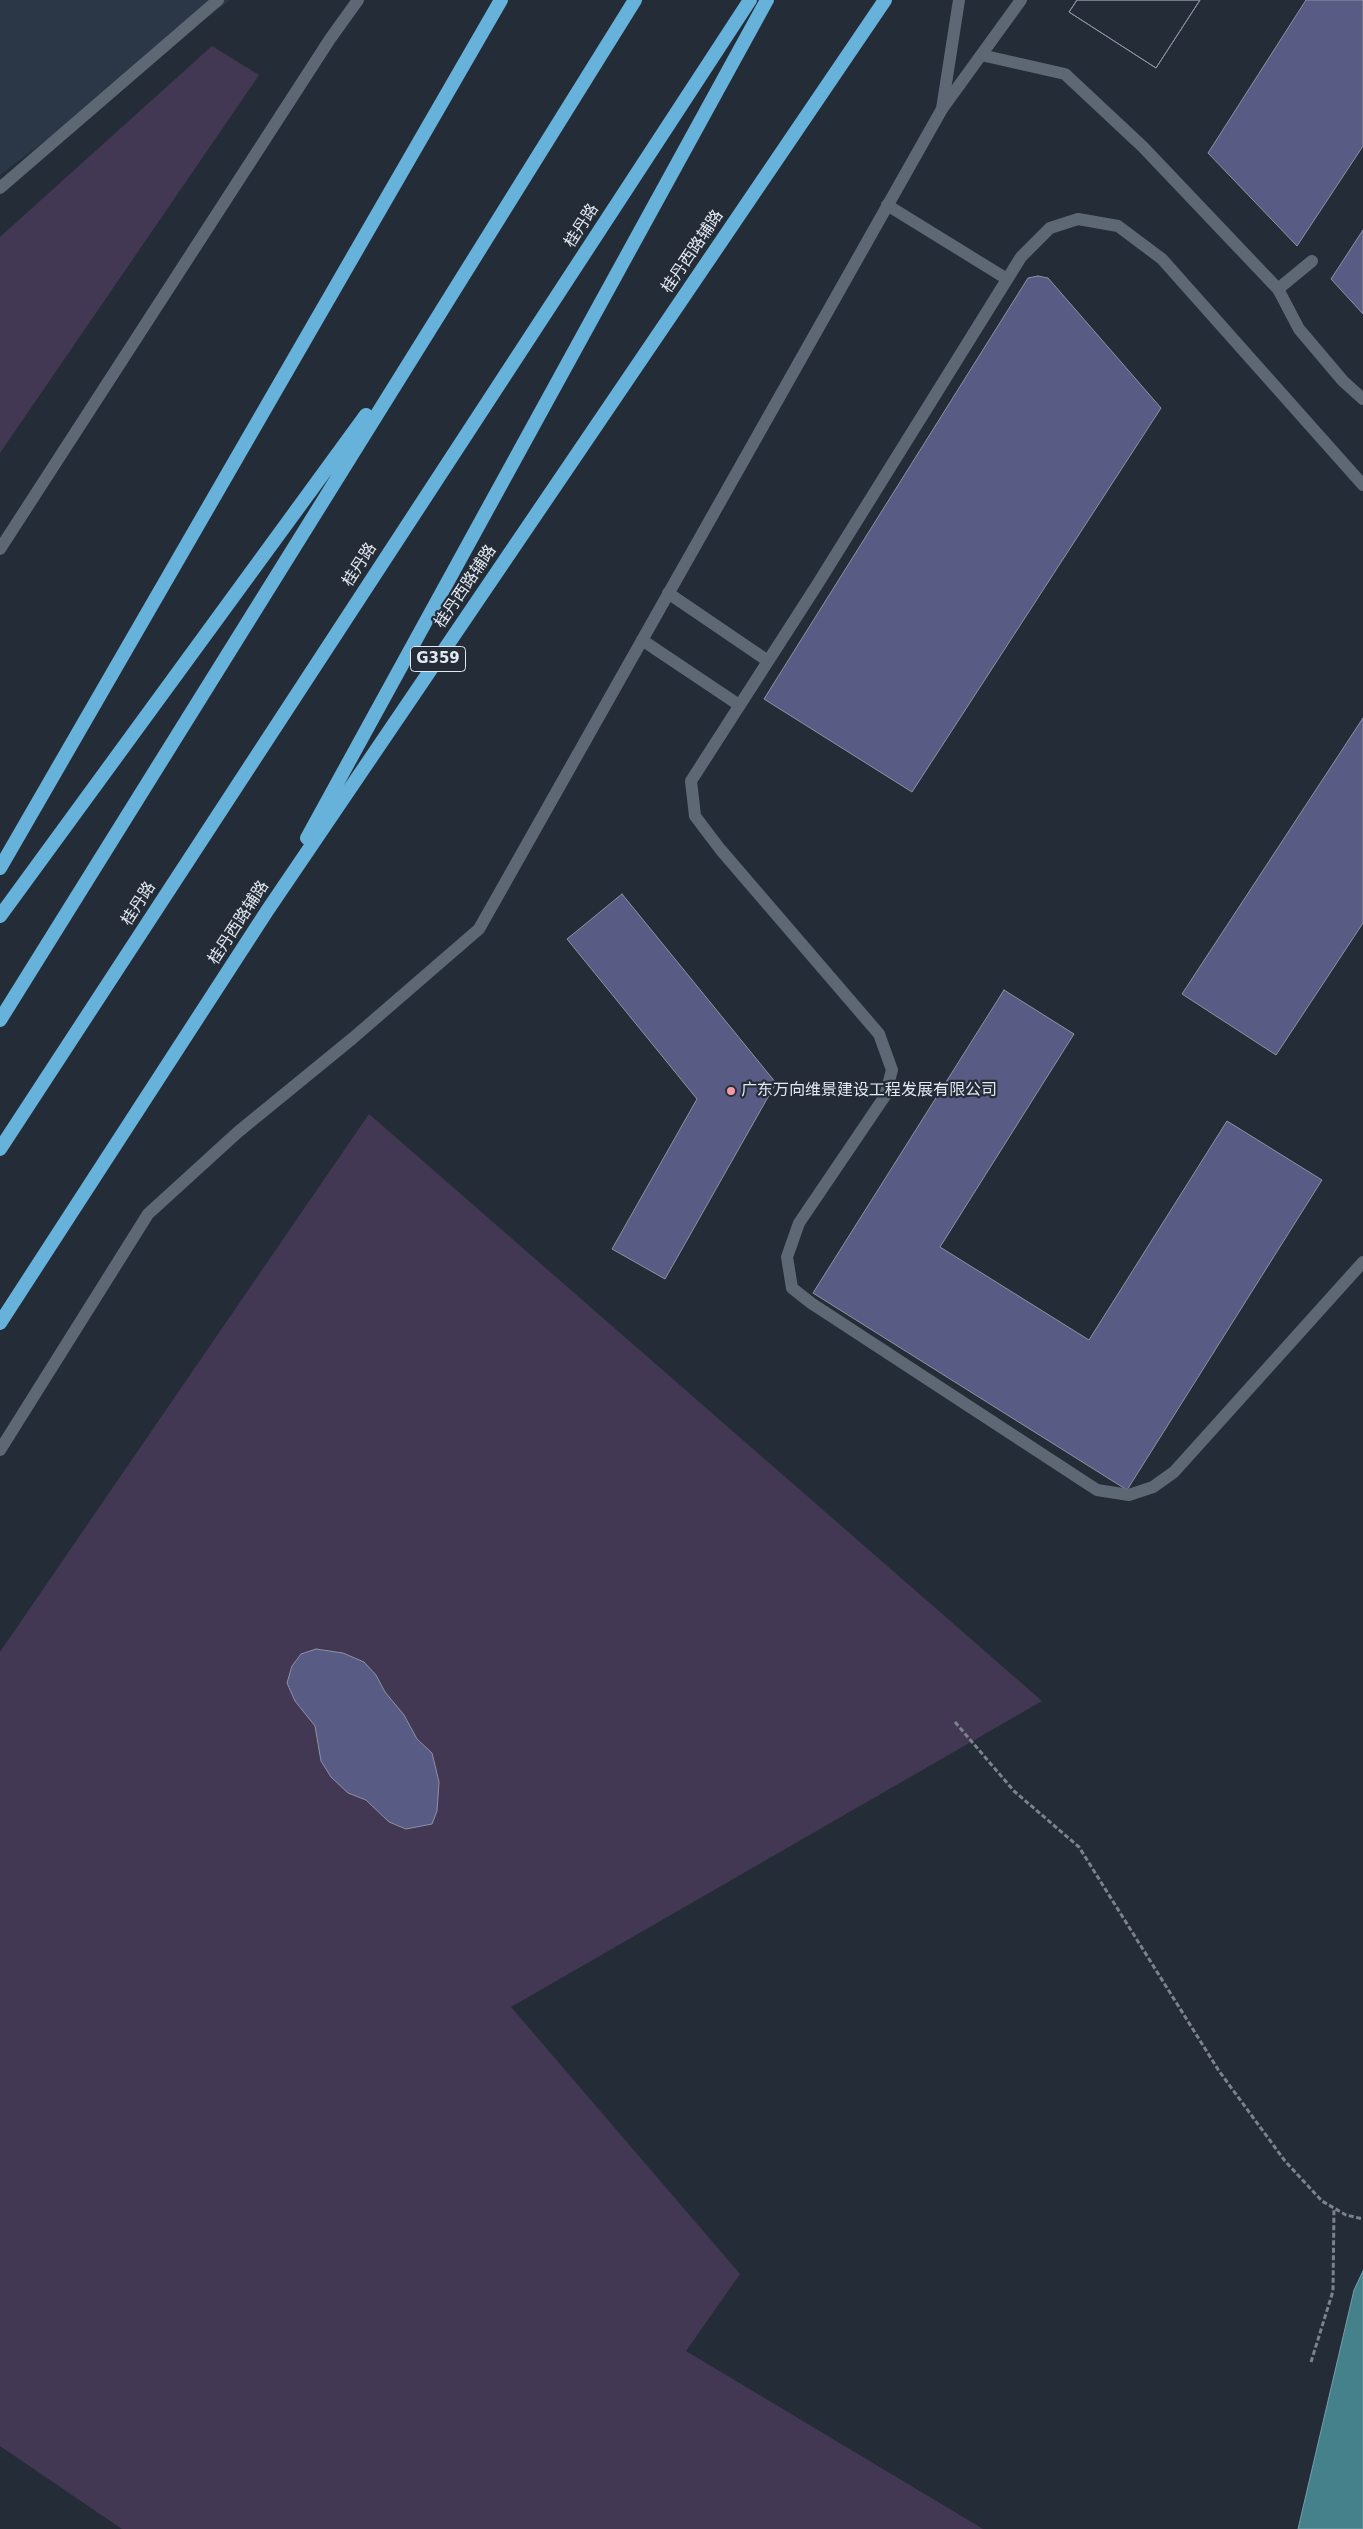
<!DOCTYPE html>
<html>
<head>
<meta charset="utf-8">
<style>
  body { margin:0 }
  canvas { display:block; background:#232c37 }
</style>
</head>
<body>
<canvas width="1363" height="2529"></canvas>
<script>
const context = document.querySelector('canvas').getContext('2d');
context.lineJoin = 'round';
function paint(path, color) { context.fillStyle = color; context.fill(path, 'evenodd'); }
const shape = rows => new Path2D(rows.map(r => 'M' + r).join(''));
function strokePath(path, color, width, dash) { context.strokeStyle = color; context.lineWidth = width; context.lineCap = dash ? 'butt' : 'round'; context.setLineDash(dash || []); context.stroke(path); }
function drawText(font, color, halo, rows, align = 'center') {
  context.font = font + ' "DejaVu Sans","Noto Sans SC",sans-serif'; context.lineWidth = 4.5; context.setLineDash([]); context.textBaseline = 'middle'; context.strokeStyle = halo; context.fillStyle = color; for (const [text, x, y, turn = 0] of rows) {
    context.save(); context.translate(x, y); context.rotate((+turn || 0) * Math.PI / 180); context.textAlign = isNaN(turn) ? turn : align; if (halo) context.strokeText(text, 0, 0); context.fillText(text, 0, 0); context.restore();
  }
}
paint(shape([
  [0,0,230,0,0,175]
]), '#2b3746');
paint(shape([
  [212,46,259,75,0,453,0,237],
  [369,1114,1042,1701,511,2007,740,2274,686,2351,983,2529,122,2529,0,2446,0,1652]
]), '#433853');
const water = shape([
  [1363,2271,1363,2529,1298,2529,1354,2290,1363,2271]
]);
paint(water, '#44818b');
strokePath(water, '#74a0aa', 1);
const building = shape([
  [1077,0,1200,0,1156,68,1069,12,1077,0],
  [1077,0,1200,0,1156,68,1069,12,1077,0],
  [1306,0,1363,0,1363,146,1297,246,1208,153,1306,0],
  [1363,230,1363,314,1331,279,1363,230],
  [1038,276,1048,278,1161,408,912,792,764,699,1028,278,1038,276],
  [1363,718,1363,923,1276,1055,1182,994,1363,718],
  [622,894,776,1083,665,1279,612,1249,697,1099,567,939,622,894],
  [1004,990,1074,1034,940,1247,1089,1340,1227,1121,1322,1180,1127,1490,813,1293,1004,990],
  [316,1649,343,1653,364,1662,376,1675,385,1692,404,1715,417,1739,432,1753,439,1782,437,1811,432,1824,406,1829,389,1822,366,1800,348,1793,331,1777,321,1761,315,1726,295,1701,287,1683,292,1666,301,1654,316,1649]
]);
paint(building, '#585c85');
strokePath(building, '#8e91a1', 1);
strokePath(shape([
  [955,1722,1014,1791,1079,1847,1219,2071,1285,2161,1322,2201,1346,2215,1363,2219],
  [1311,2362,1333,2291,1334,2208]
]), '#7b828c', 3, [5, 2.5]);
strokePath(shape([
  [887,205,1007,279],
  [1312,261,1278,289,1299,329,1343,381,1363,399],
  [1363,485,1162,259,1118,226,1078,219,1050,228,1021,257,817,585,691,781,695,816,720,849,879,1034,892,1070,885,1096,799,1223,787,1257,792,1288,811,1303,1097,1490,1129,1495,1153,1487,1174,1472,1363,1262],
  [668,593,768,661],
  [642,640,739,705]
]), '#5e6875', 12);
strokePath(shape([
  [981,55,1065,74,1143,147,1278,289],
  [942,109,1021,0],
  [0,188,218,0]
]), '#5e6875', 12);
strokePath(shape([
  [0,549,330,39,358,0],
  [0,1450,148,1214,238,1132,353,1038,479,929,942,109,959,0]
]), '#5e6875', 12);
strokePath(shape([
  [307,838,767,0],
  [0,868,501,0],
  [0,916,366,415],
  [0,1020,635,0],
  [0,1149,750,0],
  [0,1323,267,911,885,0]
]), '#66b2da', 14);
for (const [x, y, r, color] of [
  [731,1091,5,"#f49aa4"]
]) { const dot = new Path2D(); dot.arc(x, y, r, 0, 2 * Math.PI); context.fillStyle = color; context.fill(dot); strokePath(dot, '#232c37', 2); }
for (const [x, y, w] of [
  [438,659,55]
]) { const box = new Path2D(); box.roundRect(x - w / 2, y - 12.5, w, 25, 4); context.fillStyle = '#232c37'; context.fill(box); strokePath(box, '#e4e9f1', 1); }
drawText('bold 15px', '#e4e9f1', null, [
  ["G359",438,659]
]);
drawText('16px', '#e4e9f1', '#232c37', [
  ["桂丹路",582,226,-57],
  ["桂丹西路辅路",693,252,-56],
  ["桂丹路",360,565,-57],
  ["桂丹西路辅路",466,587,-56],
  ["桂丹路",139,904,-57],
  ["桂丹西路辅路",239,923,-57]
]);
drawText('16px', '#e4e9f1', '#232c37', [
  ["广东万向维景建设工程发展有限公司",741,1091]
], 'left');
</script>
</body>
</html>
